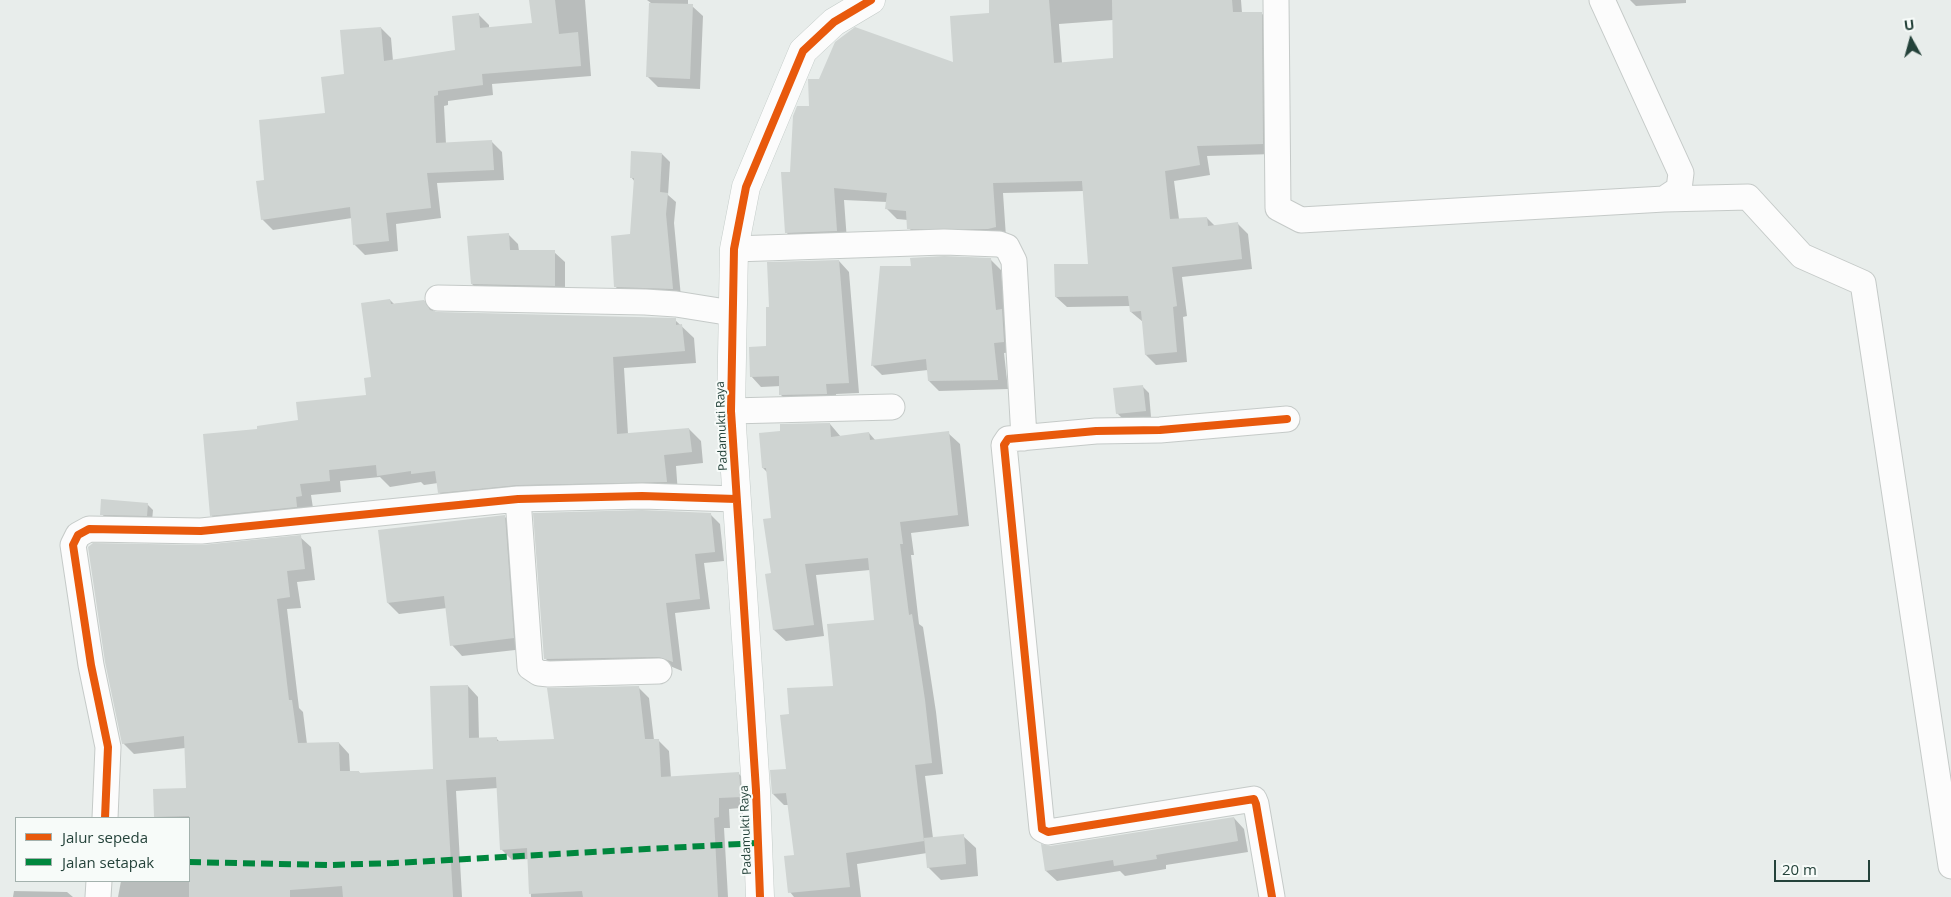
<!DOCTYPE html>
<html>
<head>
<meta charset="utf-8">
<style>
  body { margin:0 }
  #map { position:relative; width:1951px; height:897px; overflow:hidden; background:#e8edeb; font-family:"Open Sans",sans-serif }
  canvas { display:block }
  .legend { position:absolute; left:15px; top:817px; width:175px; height:65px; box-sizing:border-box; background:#f7fbf9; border:1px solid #a3b1ad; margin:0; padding:6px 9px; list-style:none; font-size:15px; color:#24423a }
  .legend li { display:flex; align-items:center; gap:10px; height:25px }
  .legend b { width:25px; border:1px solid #a3b1ad }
  .north { position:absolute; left:1886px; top:15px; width:50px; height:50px; -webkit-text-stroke:4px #f7fbf9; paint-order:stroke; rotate:353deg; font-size:14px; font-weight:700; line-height:20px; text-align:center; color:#24423a }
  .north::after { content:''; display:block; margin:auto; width:18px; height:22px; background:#24423a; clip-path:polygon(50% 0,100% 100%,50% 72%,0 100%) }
  .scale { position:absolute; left:1774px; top:860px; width:96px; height:22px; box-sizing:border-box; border:2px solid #24423a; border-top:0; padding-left:6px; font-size:15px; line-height:18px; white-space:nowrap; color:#24423a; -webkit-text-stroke:4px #f7fbf9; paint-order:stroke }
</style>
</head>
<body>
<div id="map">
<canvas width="1951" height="897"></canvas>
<ul class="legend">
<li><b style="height:6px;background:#e8590c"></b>Jalur sepeda</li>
<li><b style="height:6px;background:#00873e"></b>Jalan setapak</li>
</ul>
<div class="north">U</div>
<div class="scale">20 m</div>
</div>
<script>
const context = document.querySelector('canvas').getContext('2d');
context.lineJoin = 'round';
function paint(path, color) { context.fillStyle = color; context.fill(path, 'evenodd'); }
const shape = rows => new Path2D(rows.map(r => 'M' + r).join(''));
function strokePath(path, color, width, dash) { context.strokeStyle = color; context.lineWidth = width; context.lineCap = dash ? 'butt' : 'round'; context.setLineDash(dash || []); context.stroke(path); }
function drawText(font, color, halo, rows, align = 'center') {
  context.font = font + ' "Open Sans",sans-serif'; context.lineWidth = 4; context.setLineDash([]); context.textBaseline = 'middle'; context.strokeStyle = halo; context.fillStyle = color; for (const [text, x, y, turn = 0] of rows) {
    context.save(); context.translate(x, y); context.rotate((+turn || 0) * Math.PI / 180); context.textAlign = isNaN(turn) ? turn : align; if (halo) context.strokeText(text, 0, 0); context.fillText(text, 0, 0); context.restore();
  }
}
paint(shape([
  [530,0,585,0,591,76,492,84,493,95,448,101,448,105,444,106,446,144,491,141,502,152,504,180,437,183,441,218,396,224,398,251,365,255,354,244,352,218,273,230,262,219,266,181,327,115,345,75,381,28,391,38,393,61,457,51,478,14,489,25,489,28,533,24],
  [647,0,688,0,688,6,692,6,703,16,700,89,658,87,647,76,651,3],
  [990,0,1241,0,1242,13,1261,13,1272,23,1273,154,1207,156,1210,175,1174,181,1179,219,1207,218,1215,226,1238,224,1248,234,1252,269,1182,277,1187,316,1183,317,1187,362,1156,365,1146,355,1143,322,1131,312,1130,306,1067,307,1056,297,1089,265,1084,191,1003,193,1006,237,919,239,909,228,908,220,897,219,887,209,887,202,844,200,847,241,796,243,786,232,792,173,810,108,954,64,990,14],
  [1113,20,1114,59,1062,63,1059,24],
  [1630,0,1686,0,1686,3,1636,6],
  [662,154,670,162,668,195,676,202,674,223,681,297,623,295,615,286,631,236,635,182,631,177],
  [508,234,518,244,519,251,554,252,565,262,565,295,482,294,472,284],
  [990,259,1001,270,1005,314,1014,352,1004,353,1008,389,939,391,929,381,928,370,882,375,872,365,913,267],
  [839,261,849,272,859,393,836,394,837,404,791,405,781,395,781,386,761,387,751,376,767,347],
  [390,300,394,304,424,301,436,313,675,320,694,338,696,363,624,368,628,434,689,429,701,441,703,463,676,466,678,494,451,504,439,492,438,483,424,485,421,482,390,487,380,477,340,481,341,492,311,495,313,508,223,527,211,515,258,430,299,421,367,396],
  [1143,387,1149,393,1151,417,1123,419,1117,413],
  [830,424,841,437,869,433,876,441,948,433,960,444,969,526,911,533,914,555,911,555,919,624,923,627,936,712,943,774,925,776,933,838,963,836,976,848,978,876,941,880,928,867,927,853,857,864,861,897,794,897,790,892,796,856,789,805,784,805,773,794,787,770,790,716,834,687,875,621,870,570,816,575,824,636,786,641,774,630,772,519,768,473,763,468],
  [147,504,153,510,152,521,108,521,102,514],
  [710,514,720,524,724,561,704,563,710,609,675,613,682,671,670,666,555,668,545,658],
  [504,516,515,527,524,649,462,656,452,645,447,608,399,614,388,603,380,531],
  [300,537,311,547,315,580,297,582,301,608,287,609,299,708,303,712,307,744,339,743,349,754,350,772,359,772,361,774,434,770,468,686,478,697,479,739,496,738,501,743,555,740,638,687,649,698,654,740,658,740,669,751,671,778,739,774,749,784,751,807,729,809,730,828,724,828,728,897,531,897,529,859,512,860,501,849,498,788,456,791,462,897,118,897,121,881,189,881,189,818,155,818,155,790,187,789,185,748,134,754,123,743,202,547],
  [1234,818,1244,829,1248,852,1166,865,1166,869,1125,876,1120,871,1057,881,1046,871,1050,847],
  [14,891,67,892,73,897,13,897]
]), '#0003');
paint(shape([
  [529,0,555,0,559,34,578,32,581,66,482,74,483,85,438,91,438,95,434,96,436,143,492,140,494,170,427,173,431,208,386,213,389,241,353,245,350,207,261,220,256,181,264,180,259,120,325,113,321,77,344,74,340,30,381,27,384,61,455,50,452,16,479,13,480,28,532,23],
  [989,0,1049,0,1054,63,1113,58,1112,0,1232,0,1233,12,1262,12,1263,144,1197,146,1200,165,1165,171,1170,219,1207,217,1208,226,1238,222,1242,259,1172,267,1177,306,1173,307,1177,352,1145,355,1141,311,1130,312,1128,296,1055,297,1054,264,1088,264,1082,181,993,183,996,227,988,229,907,229,906,211,885,209,887,193,834,188,837,231,785,233,781,172,790,172,793,116,797,106,809,106,808,79,819,79,835,42,855,27,953,62,950,16,989,13],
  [649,3,693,4,690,79,646,77],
  [631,151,662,153,660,192,668,193,666,214,673,289,614,287,611,236,630,234,634,178,630,178],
  [509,233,510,250,555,250,555,286,471,284,467,236],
  [944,256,991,258,996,310,1002,309,1004,342,994,343,998,380,928,381,926,359,871,366,880,266,911,266,910,258],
  [839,260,849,383,826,384,827,394,779,395,779,376,750,377,749,347,766,346,766,307,769,307,767,262],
  [390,299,391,304,424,300,430,310,438,312,676,318,676,325,682,324,685,351,613,357,617,434,689,428,692,452,664,455,667,482,518,485,438,493,435,471,411,474,411,471,377,476,376,465,329,470,330,481,300,484,302,496,296,497,297,507,210,516,203,434,257,429,257,426,298,420,296,402,366,395,364,378,371,377,361,303],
  [1143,385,1146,411,1116,414,1113,388],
  [830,423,831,437,869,432,870,440,949,431,958,515,900,522,903,544,900,544,909,615,912,614,925,700,932,763,915,765,924,841,846,853,850,887,788,893,784,856,794,855,786,793,772,794,770,770,786,769,780,715,789,714,787,688,833,686,827,624,874,620,868,558,805,564,814,625,773,630,765,574,771,573,763,519,771,518,766,468,762,468,759,433,780,431,780,424],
  [101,499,148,503,147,516,100,515],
  [642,510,711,513,715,552,695,554,700,599,666,603,673,662,659,657,544,659,533,513],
  [505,515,514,638,450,646,444,596,387,603,378,530],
  [301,535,305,569,287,571,290,597,277,599,289,700,292,700,298,743,339,742,340,771,359,771,359,773,433,769,430,686,468,685,469,738,497,737,497,741,554,739,547,688,639,686,645,739,659,739,661,777,739,772,741,797,719,798,719,817,714,818,718,897,583,897,582,891,529,894,527,848,500,850,496,777,446,780,453,897,343,897,342,886,290,890,290,897,189,897,189,816,154,817,153,789,186,788,184,736,122,744,105,662,88,547,93,543,202,545],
  [1234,817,1238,841,1156,855,1157,859,1114,866,1113,860,1045,871,1041,844,1050,846],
  [964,834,966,864,927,868,924,838]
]), '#cfd4d2');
const street = shape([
  [1276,0,1278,208,1301,220,1664,199,1679,189,1681,173,1602,0],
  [1664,199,1748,197,1802,256,1863,283,1951,866],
  [734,249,944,242,999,244,1007,247,1014,261,1024,438],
  [438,298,645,302,676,304,732,313],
  [731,411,892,407],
  [518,499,530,667,539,673,549,674,659,671],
  [105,818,108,747,91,665,73,545,78,535,89,529,201,531,518,499,642,496,736,499],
  [98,897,99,881],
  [1272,897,1256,804,1254,799,1048,832,1042,829,1004,445,1008,439,1096,431,1160,430,1287,419]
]);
const secondary = shape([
  [760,897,756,790,731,411,734,249,746,187,803,51,834,22,871,0]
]);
strokePath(street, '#c5cac8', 27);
strokePath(secondary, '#c3cbc8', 29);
strokePath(street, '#fcfcfc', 25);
strokePath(secondary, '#fcfcfc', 28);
strokePath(shape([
  [189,862,331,865,394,863,757,843]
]), '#00873e', 6, [12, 6]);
strokePath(shape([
  [105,818,108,747,91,665,73,545,78,535,89,529,201,531,518,499,642,496,736,499],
  [760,897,756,790,731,411,734,249,746,187,803,51,834,22,871,0],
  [1272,897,1256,804,1254,799,1048,832,1042,829,1004,445,1008,439,1096,431,1160,430,1287,419]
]), '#e8590c', 8);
drawText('12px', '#24423a', '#f7fbf9', [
  ["Padamukti Raya",722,426,-92],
  ["Padamukti Raya",746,830,-92]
]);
</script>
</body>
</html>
